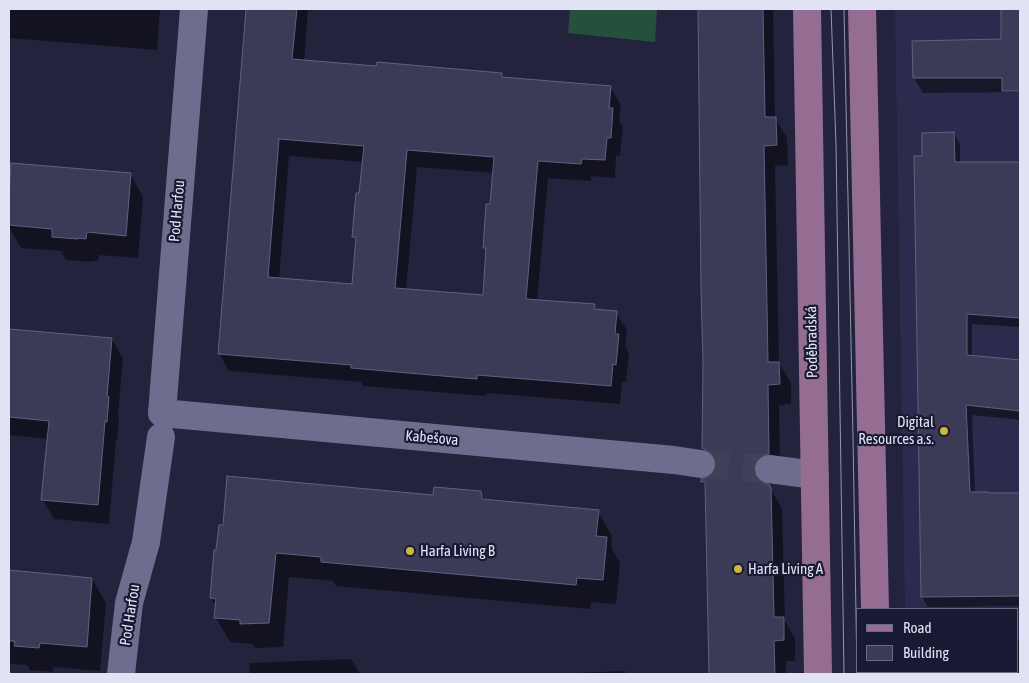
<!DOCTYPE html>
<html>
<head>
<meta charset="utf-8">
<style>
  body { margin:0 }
  #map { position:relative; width:1029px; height:683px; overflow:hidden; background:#23233e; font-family:"Asap Condensed",sans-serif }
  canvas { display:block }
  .frame { position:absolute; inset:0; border:10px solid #e1e3f5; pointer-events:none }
  .legend { position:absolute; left:856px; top:608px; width:162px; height:65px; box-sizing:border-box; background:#1a1933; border:1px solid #6a6a81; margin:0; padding:6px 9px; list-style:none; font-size:15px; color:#e1e3f5 }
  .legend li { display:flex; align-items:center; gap:10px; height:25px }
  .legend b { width:25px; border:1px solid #6a6a81 }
</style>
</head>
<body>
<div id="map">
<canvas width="1029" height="683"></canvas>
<div class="frame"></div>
<ul class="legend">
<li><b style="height:6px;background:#956d93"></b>Road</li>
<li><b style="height:14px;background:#3b3b58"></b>Building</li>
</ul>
</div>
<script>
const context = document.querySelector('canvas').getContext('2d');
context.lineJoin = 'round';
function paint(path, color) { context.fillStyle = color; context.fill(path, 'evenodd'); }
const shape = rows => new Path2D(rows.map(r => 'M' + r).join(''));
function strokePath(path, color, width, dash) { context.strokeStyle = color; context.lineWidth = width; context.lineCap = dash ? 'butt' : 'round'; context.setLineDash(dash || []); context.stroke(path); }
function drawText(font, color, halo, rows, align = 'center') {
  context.font = font + ' "Asap Condensed",sans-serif'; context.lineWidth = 4.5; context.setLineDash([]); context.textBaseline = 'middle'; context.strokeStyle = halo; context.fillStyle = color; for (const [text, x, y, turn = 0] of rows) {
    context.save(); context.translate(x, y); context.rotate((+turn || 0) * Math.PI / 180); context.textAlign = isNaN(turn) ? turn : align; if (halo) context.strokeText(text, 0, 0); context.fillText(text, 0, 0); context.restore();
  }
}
paint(shape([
  [895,9,1020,9,1020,674,906,674,906,672,1018,672,1018,609,905,609]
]), '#2c2b4d');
paint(shape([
  [570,9,657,9,655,42,568,33]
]), '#23513d');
paint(shape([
  [9,9,160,9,157,50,9,38],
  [247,9,308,9,304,61,377,68,501,74,504,78,610,87,621,105,619,121,623,127,620,156,616,155,615,178,591,176,591,181,548,178,537,301,594,305,597,311,616,313,627,330,625,347,629,353,626,382,622,382,620,404,487,393,486,396,363,386,361,382,229,371,219,353],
  [289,156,364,162,360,195,353,236,357,242,353,285,279,279],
  [417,167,494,173,492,205,484,247,487,253,484,296,406,290],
  [699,9,773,9,775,118,787,138,788,165,775,166,779,363,791,383,791,404,779,405,780,474,768,480,766,485,769,486,782,509,785,621,795,639,795,661,786,661,786,674,710,674,706,488,703,481,714,475,716,469,715,469,703,448,704,363,702,290],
  [1002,9,1020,9,1020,92,923,93,914,78,914,42,1002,41],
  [954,133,960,144,960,163,1020,163,1020,327,972,324,972,357,1020,362,1020,420,972,415,975,493,989,495,1020,494,1020,606,928,607,922,597,915,157,923,157],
  [12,165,130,174,143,197,138,258,99,255,98,261,91,261,91,262,66,260,61,251,21,248,9,227,9,210],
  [9,330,112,339,123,359,118,414,119,417,117,441,116,440,109,524,54,519,43,500,48,439,9,435],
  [480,492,485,501,598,512,612,536,611,547,620,563,616,604,591,602,590,609,336,586,333,581,289,577,283,647,255,648,253,644,230,642,216,618,217,608,211,598,215,551,434,497],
  [9,572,92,579,106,603,100,671,53,667,53,672,30,670,27,665,9,664,9,642,21,643,21,641,9,640],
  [1018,640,1020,640,1020,674,923,674,923,672,1018,672],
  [351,659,360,674,250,674,249,663],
  [625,671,626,674,543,674]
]), '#0007');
const building = shape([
  [246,9,297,9,292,59,376,66,377,62,502,73,502,77,611,86,609,108,613,108,611,138,607,138,605,160,582,159,581,164,538,161,526,299,595,304,594,309,617,311,615,334,619,334,616,365,613,364,611,386,477,375,477,379,351,368,351,365,218,354,246,9],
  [279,139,364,146,359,193,356,193,352,237,356,237,352,284,268,277,279,139],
  [407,150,494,157,490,204,486,204,483,248,486,248,483,295,395,288,407,150],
  [698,9,763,9,765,117,776,117,777,145,764,146,768,362,779,362,780,384,768,385,769,454,763,455,757,459,754,467,755,475,759,481,770,485,770,488,771,488,774,617,784,617,784,640,774,641,775,674,709,674,705,482,701,482,701,479,707,478,713,474,716,466,716,459,711,452,702,448,703,363,701,290,698,9],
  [1001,9,1020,9,1020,91,1002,91,1002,78,913,78,912,41,1001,39,1001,9],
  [954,132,955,162,1020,162,1020,318,967,314,967,355,1020,360,1020,411,966,405,970,492,989,492,990,493,1020,493,1020,596,921,597,914,156,922,156,922,133,954,132],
  [11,163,131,173,126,236,87,232,86,239,78,238,78,239,52,237,52,229,9,225,9,194,11,163],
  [9,329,112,338,107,396,109,397,107,422,105,421,98,505,41,500,49,421,9,417,9,329],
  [227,476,433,495,434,487,481,491,482,499,599,510,596,536,607,537,603,580,577,578,576,585,321,562,321,557,276,553,269,623,240,624,240,620,214,618,216,599,210,598,214,550,216,550,219,525,223,525,227,476],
  [9,570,92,578,87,647,40,643,39,648,14,646,15,641,9,641,9,570]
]);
paint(building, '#3b3b58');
strokePath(building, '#606180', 1);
strokePath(shape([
  [701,464,769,469]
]), '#404059', 28, [28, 14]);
strokePath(shape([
  [194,9,162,413,674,460,701,464],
  [769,469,815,475],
  [121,674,129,603,146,542,161,437]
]), '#6d6e8e', 28);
strokePath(shape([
  [807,9,818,674],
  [862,9,875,609],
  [876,672,876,674]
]), '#956d93', 28);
strokePath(shape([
  [831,9,836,144,844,674],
  [844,9,853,437,857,674]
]), '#9597ac', 1);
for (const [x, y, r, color] of [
  [944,431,5,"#c8bb3b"],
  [410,551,5,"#c8bb3b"],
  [738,569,5,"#c8bb3b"]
]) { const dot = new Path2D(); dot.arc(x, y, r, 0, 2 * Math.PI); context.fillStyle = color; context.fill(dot); strokePath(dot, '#1a1933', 2); }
drawText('15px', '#e1e3f5', '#1a1933', [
  ["Pod Harfou",177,211,-85],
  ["Poděbradská",812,342,-91],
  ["Kabešova",432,438,5],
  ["Pod Harfou",130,615,-81]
]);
drawText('15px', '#e1e3f5', '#1a1933', [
  ["Digital",934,422,"right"],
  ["Resources a.s.",934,439,"right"],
  ["Harfa Living B",420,551],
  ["Harfa Living A",748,569]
], 'left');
</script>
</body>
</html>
